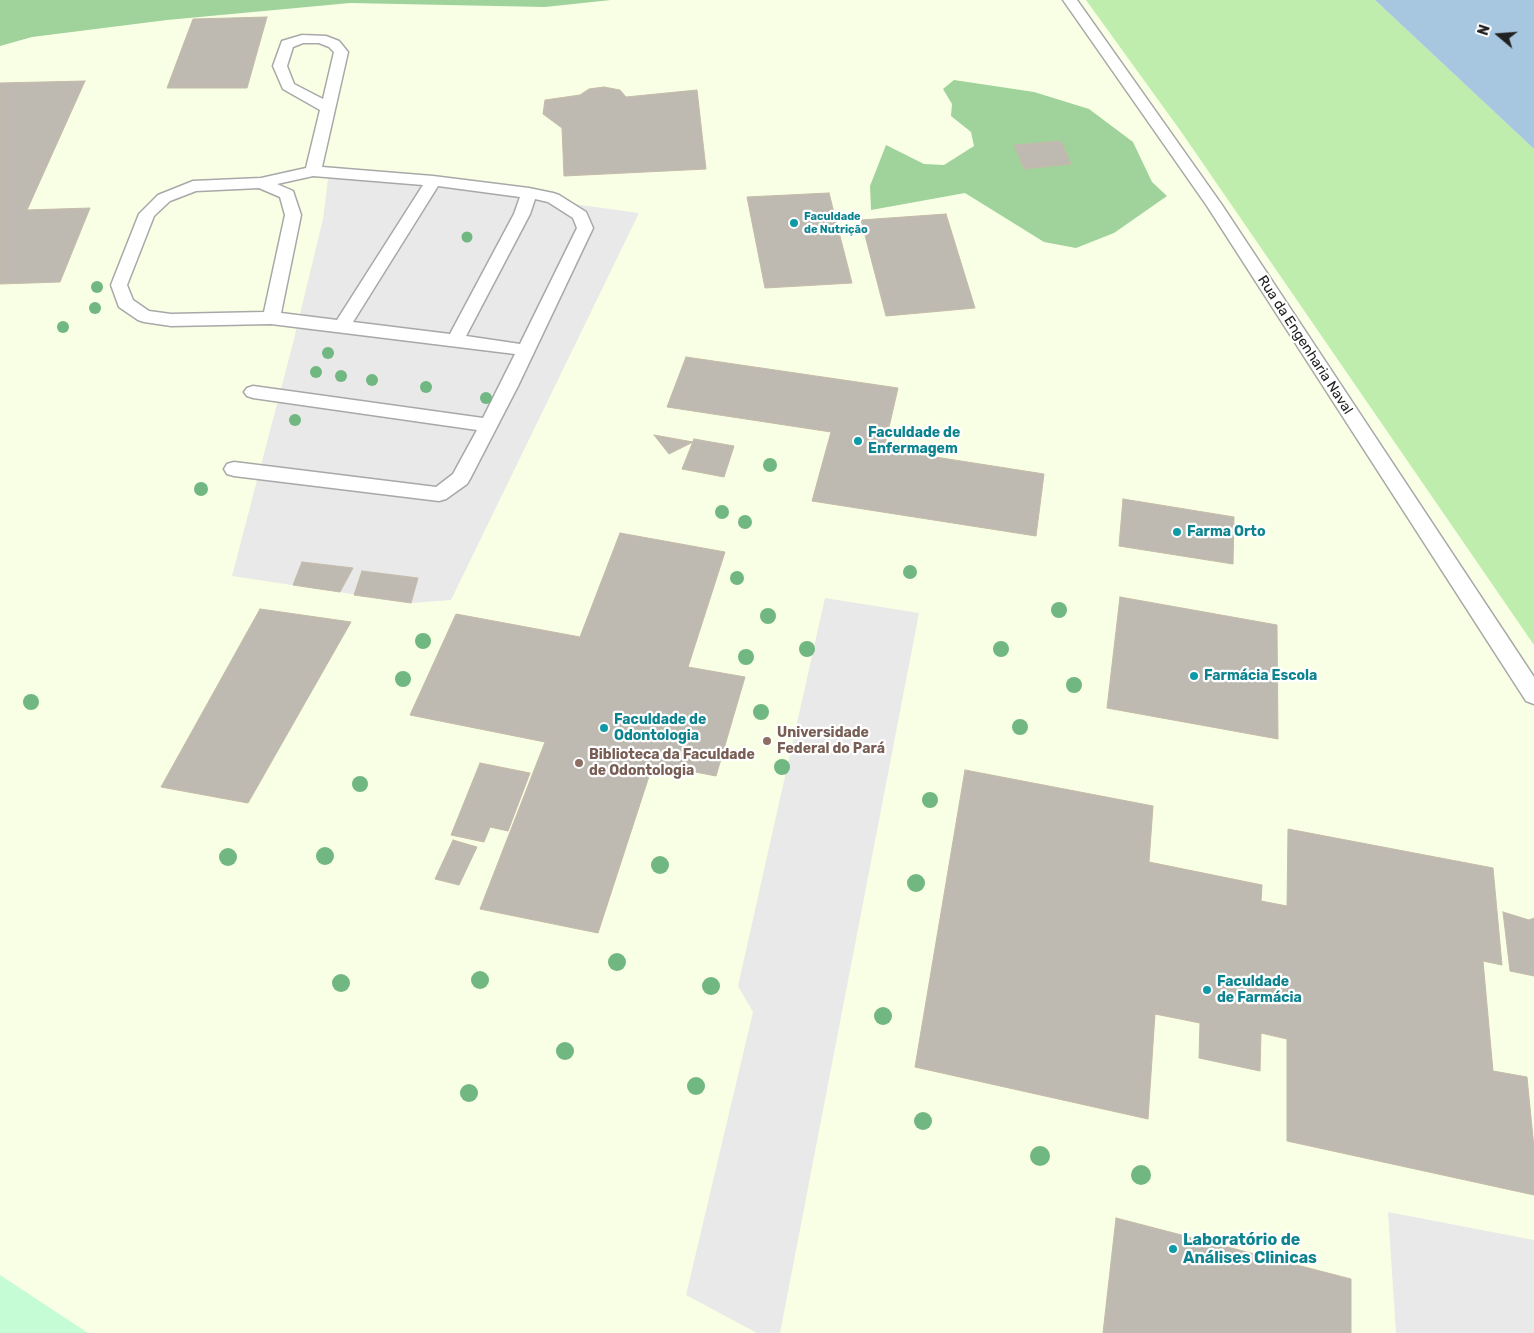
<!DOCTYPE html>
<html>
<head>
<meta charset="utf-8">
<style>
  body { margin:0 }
  #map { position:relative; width:1534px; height:1333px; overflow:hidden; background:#f2f1e8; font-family:Rubik,sans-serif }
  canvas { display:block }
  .north { position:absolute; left:1474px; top:10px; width:50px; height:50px; -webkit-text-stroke:4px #fff; paint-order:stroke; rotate:288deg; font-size:14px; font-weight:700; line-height:20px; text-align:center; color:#212121 }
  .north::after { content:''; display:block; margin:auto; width:18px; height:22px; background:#212121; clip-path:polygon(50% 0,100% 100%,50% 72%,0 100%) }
</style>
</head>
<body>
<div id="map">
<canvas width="1534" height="1333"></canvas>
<div class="north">N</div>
</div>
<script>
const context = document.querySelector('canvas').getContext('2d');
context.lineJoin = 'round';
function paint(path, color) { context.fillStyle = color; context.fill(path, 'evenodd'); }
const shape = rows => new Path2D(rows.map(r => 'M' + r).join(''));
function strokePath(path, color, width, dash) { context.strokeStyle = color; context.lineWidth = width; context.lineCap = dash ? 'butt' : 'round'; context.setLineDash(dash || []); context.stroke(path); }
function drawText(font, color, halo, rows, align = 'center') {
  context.font = font + ' Rubik,sans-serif'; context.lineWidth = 4.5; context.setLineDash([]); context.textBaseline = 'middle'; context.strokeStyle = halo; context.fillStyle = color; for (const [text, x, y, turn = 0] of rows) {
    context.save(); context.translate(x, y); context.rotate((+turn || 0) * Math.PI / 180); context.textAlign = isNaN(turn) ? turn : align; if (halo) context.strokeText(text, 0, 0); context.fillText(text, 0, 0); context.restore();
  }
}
paint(shape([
  [0,0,1375,0,1534,149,1534,1333,0,1333]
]), '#f9ffe4');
paint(shape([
  [1086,0,1375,0,1534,149,1534,645,1180,130]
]), '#beedad');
paint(shape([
  [0,0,611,0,545,7,350,3,167,20,32,37,0,46],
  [954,80,1034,92,1089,109,1133,142,1152,182,1167,196,1114,233,1076,248,1044,242,965,193,871,210,870,186,886,145,924,164,944,165,974,146,971,132,951,116,952,104,943,89]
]), '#9fd39b');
paint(shape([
  [0,1275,88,1333,0,1333]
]), '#c5fcd6');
paint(shape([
  [329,171,639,213,451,600,411,603,232,576,293,343,323,219],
  [825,598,919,613,780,1333,757,1333,686,1295,753,1012,738,986],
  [1388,1212,1534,1240,1534,1333,1396,1333]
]), '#e9e9e9');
paint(shape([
  [1375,0,1534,0,1534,149]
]), '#a7c7e1');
const building = shape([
  [267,17,247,88,167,88,193,19,267,17],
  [85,81,27,210,90,208,60,282,0,284,0,83,85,81],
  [604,87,620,90,626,97,697,90,706,169,564,176,562,128,543,114,545,100,580,95,589,89,604,87],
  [1061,141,1071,164,1024,169,1014,145,1061,141],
  [829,193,852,283,765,288,747,197,829,193],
  [946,214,975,308,886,316,861,220,946,214],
  [686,357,898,388,884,449,1044,474,1036,536,812,501,831,432,667,407,686,357],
  [654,435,693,442,669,454,654,435],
  [694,439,734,446,724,477,682,469,694,439],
  [1123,499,1234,517,1233,564,1119,546,1123,499],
  [620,533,725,552,688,667,745,677,716,776,653,764,598,933,480,909,545,742,410,715,456,614,580,637,620,533],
  [302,562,353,568,340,592,293,585,302,562],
  [362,571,418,578,411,603,354,595,362,571],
  [1120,597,1277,625,1278,739,1107,708,1120,597],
  [260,609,351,622,248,803,161,787,260,609],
  [480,763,530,773,508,831,490,827,484,842,451,835,480,763],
  [965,770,1153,806,1149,862,1262,885,1261,901,1287,906,1288,829,1493,868,1502,965,1483,961,1493,1071,1527,1077,1534,1148,1534,1195,1287,1141,1287,1039,1261,1033,1260,1071,1199,1058,1200,1023,1155,1014,1148,1119,915,1067,965,770],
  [453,840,477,847,459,885,435,879,453,840],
  [1503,912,1529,920,1534,918,1534,976,1510,971,1503,912],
  [1116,1218,1351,1279,1351,1333,1103,1333,1116,1218]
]);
paint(building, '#bfbab1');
strokePath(building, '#c5bba9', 1);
const lane = shape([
  [1063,0,1077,0,1222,205,1534,677,1534,704,1526,701,1207,206,1063,0],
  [302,35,326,36,339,41,348,52,322,167,433,176,529,188,553,193,559,195,586,212,593,228,518,386,470,479,467,484,446,499,439,501,234,476,227,474,224,469,227,464,234,462,436,487,453,474,477,430,253,398,247,396,244,392,247,388,253,386,483,418,515,354,271,324,171,326,144,322,138,320,119,307,111,285,139,214,158,195,193,181,261,178,306,168,320,110,283,89,273,66,282,41,302,35],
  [303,43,319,43,329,47,334,52,323,99,294,84,287,66,293,47,303,43],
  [313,176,423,185,337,320,281,313,301,215,293,191,277,184,313,176],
  [438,186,520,197,514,214,450,334,353,322,438,186],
  [259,188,280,197,285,215,264,312,171,314,149,311,133,300,127,285,154,216,170,201,196,191,259,188],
  [535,199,548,202,573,218,577,228,520,344,466,336,530,214,535,199]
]);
strokePath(lane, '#a8a8a8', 3);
paint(lane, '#fff');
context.fillStyle = '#71b782';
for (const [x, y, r] of [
  [467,237,5.5],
  [97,287,6],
  [95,308,6],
  [63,327,6],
  [328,353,6],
  [316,372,6],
  [341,376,6],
  [372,380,6],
  [426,387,6],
  [486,398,6],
  [295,420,6],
  [770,465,7],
  [201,489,7],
  [722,512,7],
  [745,522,7],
  [910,572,7],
  [737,578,7],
  [1059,610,8],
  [768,616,8],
  [423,641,8],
  [807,649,8],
  [1001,649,8],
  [746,657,8],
  [403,679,8],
  [1074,685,8],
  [31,702,8],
  [761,712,8],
  [1020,727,8],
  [782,767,8],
  [360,784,8],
  [930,800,8],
  [325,856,9],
  [228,857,9],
  [660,865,9],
  [916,883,9],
  [617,962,9],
  [480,980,9],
  [341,983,9],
  [711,986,9],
  [883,1016,9],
  [565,1051,9],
  [696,1086,9],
  [469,1093,9],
  [923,1121,9],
  [1040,1156,10],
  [1141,1175,10]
]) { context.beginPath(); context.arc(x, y, r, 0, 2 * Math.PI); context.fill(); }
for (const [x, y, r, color] of [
  [794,223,5,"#0f9aa8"],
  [858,441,5,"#0f9aa8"],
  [1177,532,5,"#0f9aa8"],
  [1194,676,5,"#0f9aa8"],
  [604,728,5,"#0f9aa8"],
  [767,741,5,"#8d6e63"],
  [579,763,5,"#8d6e63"],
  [1207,990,5,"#0f9aa8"],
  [1173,1249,5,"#0f9aa8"]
]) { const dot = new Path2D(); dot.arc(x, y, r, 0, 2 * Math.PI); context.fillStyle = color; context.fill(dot); strokePath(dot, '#fff', 2); }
drawText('bold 11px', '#0d838f', '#fff', [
  ["Faculdade",804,217],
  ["de Nutrição",804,230]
], 'left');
drawText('14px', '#212121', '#fff', [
  ["Rua da Engenharia Naval",1305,345,57]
]);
drawText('bold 14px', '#0d838f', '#fff', [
  ["Faculdade de",868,433],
  ["Enfermagem",868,449],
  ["Farma Orto",1187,532],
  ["Farmácia Escola",1204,676],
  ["Faculdade de",614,720],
  ["Odontologia",614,736],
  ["Faculdade",1217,982],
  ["de Farmácia",1217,998]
], 'left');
drawText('bold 14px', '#785e54', '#fff', [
  ["Universidade",777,733],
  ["Federal do Pará",777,749],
  ["Biblioteca da Faculdade",589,755],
  ["de Odontologia",589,771]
], 'left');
drawText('bold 16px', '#0d838f', '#fff', [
  ["Laboratório de",1183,1240],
  ["Análises Clinicas",1183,1258]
], 'left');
</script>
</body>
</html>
